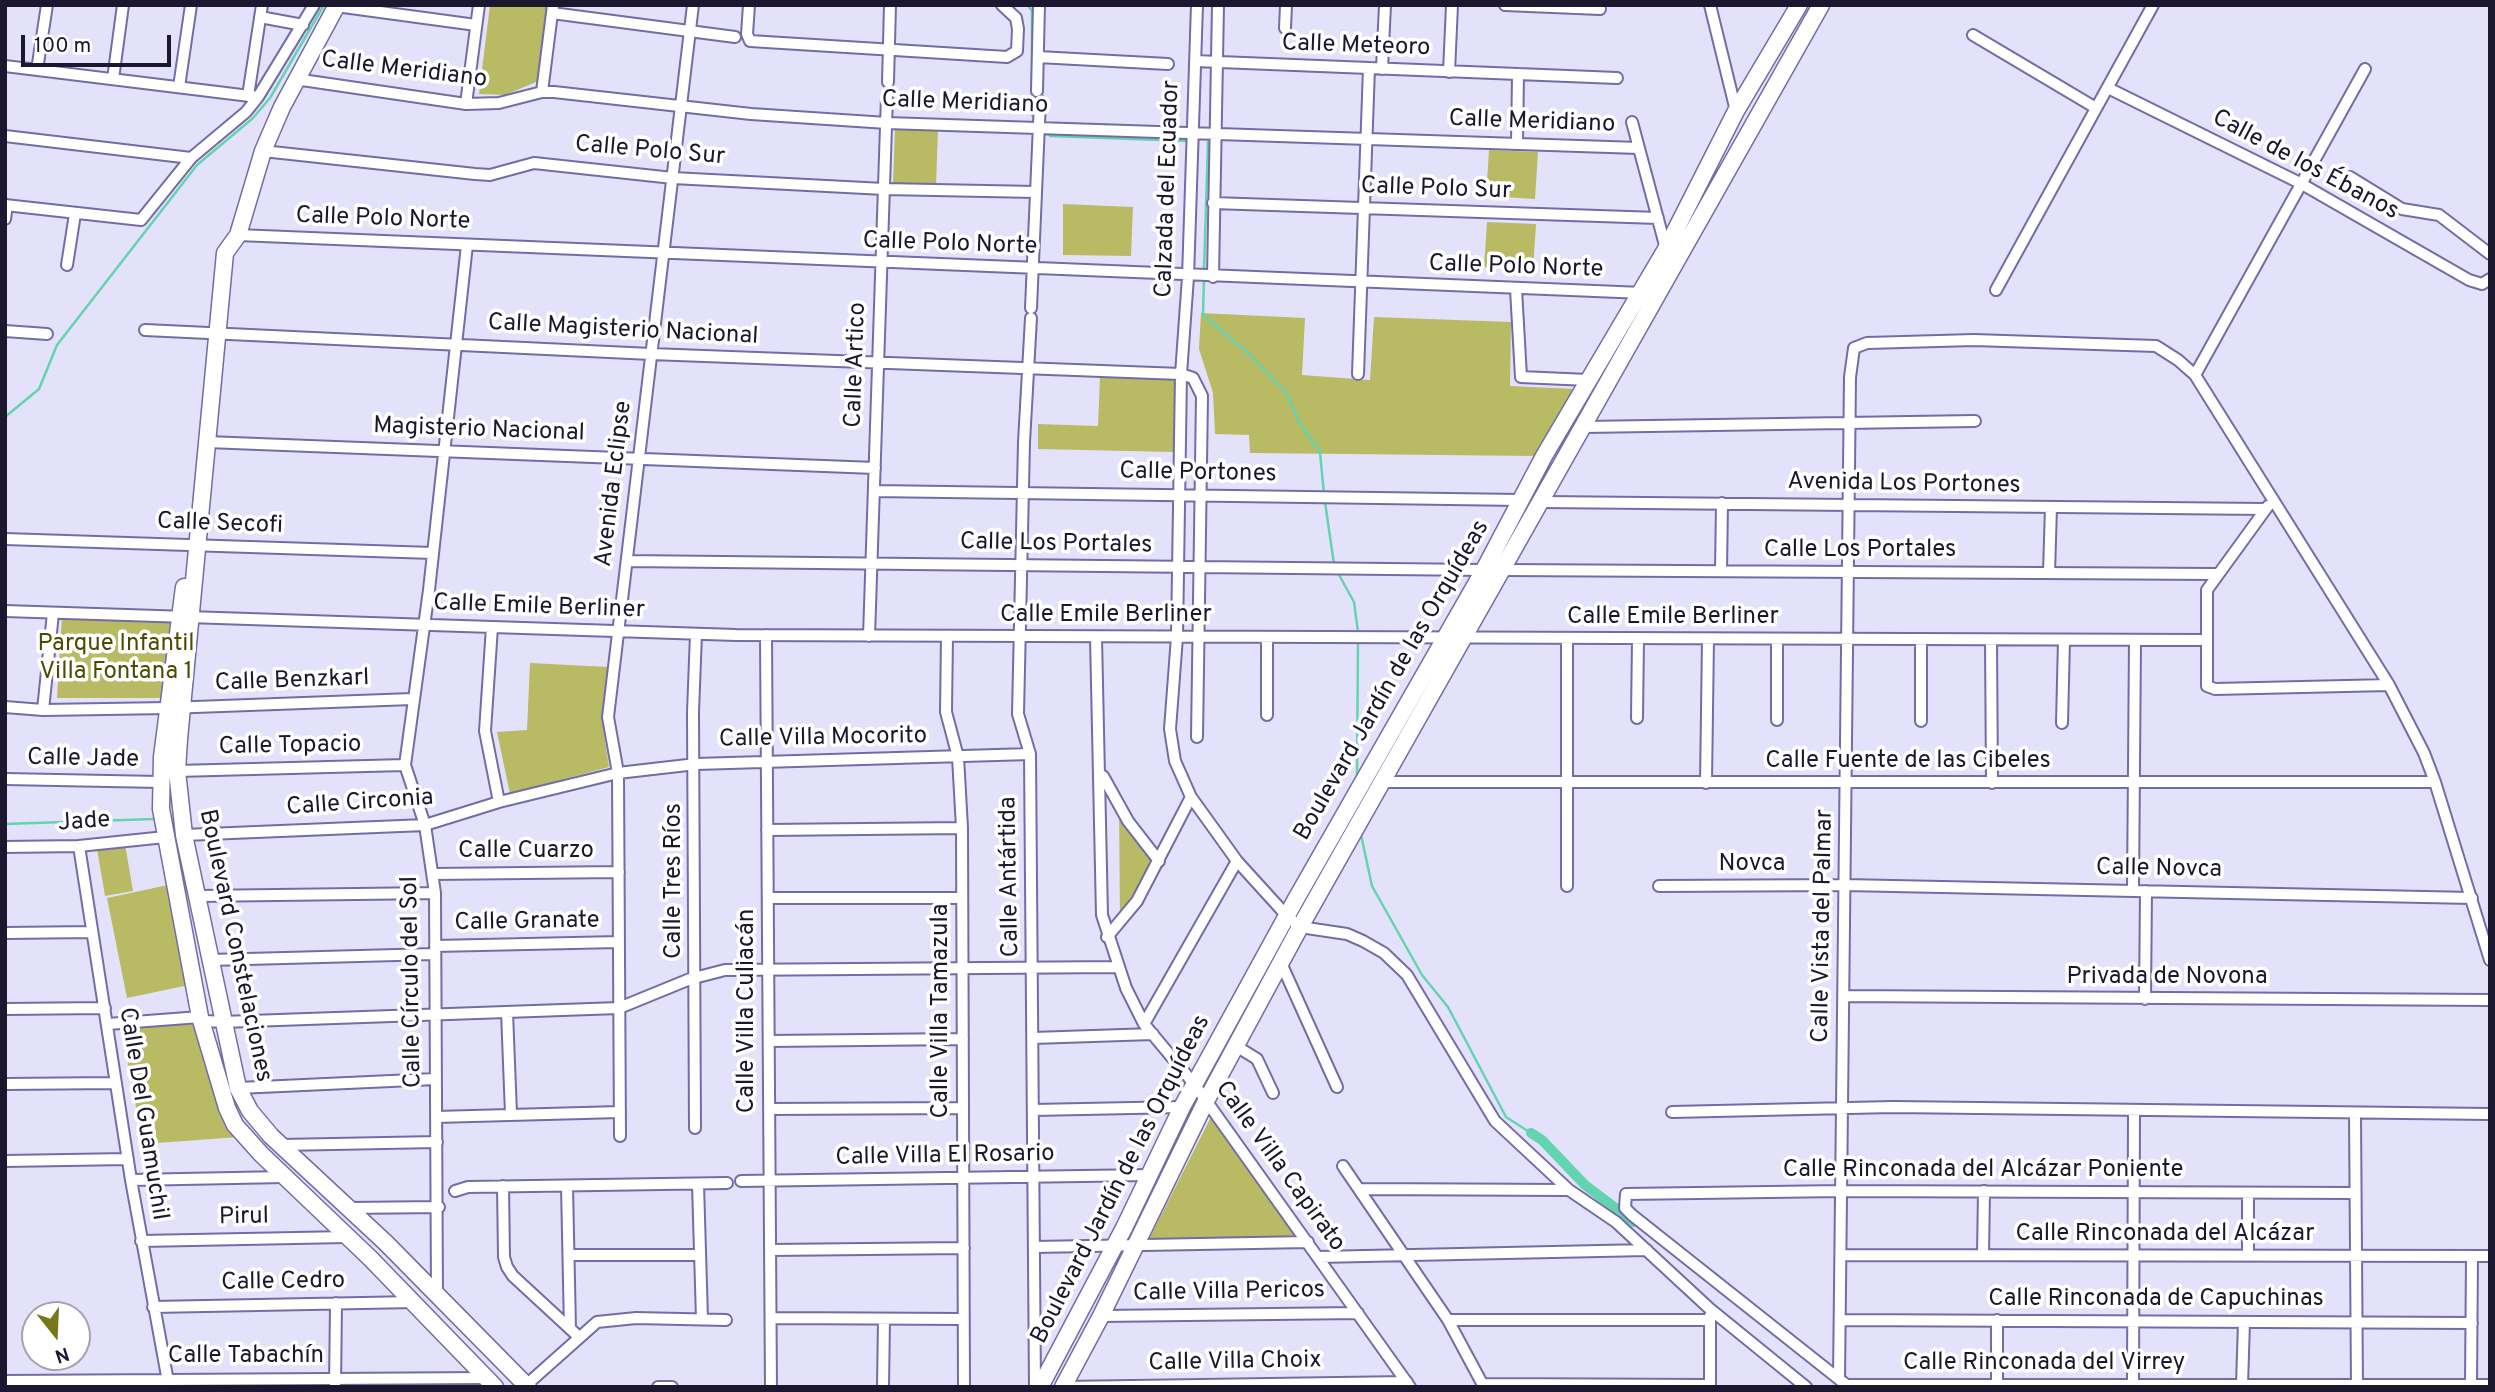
<!DOCTYPE html>
<html>
<head>
<meta charset="utf-8">
<style>
  body { margin:0 }
  #map { position:relative; width:2495px; height:1392px; overflow:hidden; background:#e4e2fb; font-family:Overpass,sans-serif }
  canvas { display:block }
  .frame { position:absolute; inset:0; border:7px solid #1b172e; pointer-events:none }
  .north { position:absolute; left:21px; top:1301px; width:70px; height:70px; box-sizing:border-box; background:#fff; border:2px solid #a4a2ab; border-radius:50%; rotate:162deg; font-size:19px; font-weight:700; line-height:28px; text-align:center; color:#1b172e }
  .north::after { content:''; display:block; margin:auto; width:24px; height:32px; background:#76771d; clip-path:polygon(50% 0,100% 100%,50% 72%,0 100%) }
  .scale { position:absolute; left:21px; top:35px; width:150px; height:32px; box-sizing:border-box; border:4px solid #1b172e; border-top:0; padding-left:9px; font-size:21px; line-height:24px; white-space:nowrap; color:#1b172e; -webkit-text-stroke:5px #fff; paint-order:stroke }
</style>
</head>
<body>
<div id="map">
<canvas width="2495" height="1392"></canvas>
<div class="frame"></div>
<div class="north">N</div>
<div class="scale">100 m</div>
</div>
<script>
const context = document.querySelector('canvas').getContext('2d');
context.lineJoin = 'round';
function paint(path, color) { context.fillStyle = color; context.fill(path, 'evenodd'); }
const shape = rows => new Path2D(rows.map(r => 'M' + r).join(''));
function strokePath(path, color, width, dash) { context.strokeStyle = color; context.lineWidth = width; context.lineCap = dash ? 'butt' : 'round'; context.setLineDash(dash || []); context.stroke(path); }
function drawText(font, color, halo, rows, align = 'center') {
  context.font = font + ' Overpass,sans-serif'; context.lineWidth = 7; context.setLineDash([]); context.textBaseline = 'middle'; context.strokeStyle = halo; context.fillStyle = color; for (const [text, x, y, turn = 0] of rows) {
    context.save(); context.translate(x, y); context.rotate((+turn || 0) * Math.PI / 180); context.textAlign = isNaN(turn) ? turn : align; if (halo) context.strokeText(text, 0, 0); context.fillText(text, 0, 0); context.restore();
  }
}
paint(shape([
  [490,5,549,5,541,80,505,95,479,94],
  [895,128,938,129,936,186,893,185],
  [1489,150,1538,152,1535,199,1486,196],
  [1063,204,1133,207,1131,256,1063,255],
  [1487,222,1536,224,1533,270,1484,267],
  [1201,313,1305,318,1302,375,1370,380,1374,317,1511,322,1510,386,1576,389,1535,456,1250,453,1249,435,1215,434,1213,393,1199,349],
  [1100,375,1177,379,1173,452,1038,449,1038,424,1098,426],
  [62,617,170,621,162,698,57,698],
  [530,663,608,667,603,727,609,767,510,794,497,732,527,730],
  [1119,799,1136,833,1164,866,1120,922],
  [125,844,133,891,105,896,97,849],
  [168,885,189,985,127,998,107,898],
  [203,1024,239,1137,143,1144,121,1026],
  [1212,1115,1303,1239,1149,1239]
]), '#b9ba64');
strokePath(shape([
  [1028,5,1032,11,1032,115],
  [1050,136,1188,141],
  [1204,271,1208,142],
  [1204,278,1203,315,1247,352,1286,392,1299,422,1320,452,1324,495],
  [5,417,39,389,57,345,197,165,253,118,270,98,324,5],
  [1325,502,1334,564],
  [1338,573,1354,602,1358,632],
  [1357,779,1358,639],
  [5,824,154,819],
  [1361,835,1372,886,1422,975,1448,1007,1506,1117,1531,1133]
]), '#63d4af', 2.5);
strokePath(shape([
  [1531,1133,1542,1140,1585,1185,1634,1222]
]), '#63d4af', 10);
const street = shape([
  [749,5,747,34,750,41,1007,57,1017,51,1018,29,1016,18,1002,5],
  [1197,5,1188,277,1181,374,1177,637,1170,729,1175,761,1191,797,1209,822,1237,861,1287,916,1300,927,1347,934,1363,941,1384,953,1407,975,1495,1121,1569,1190],
  [1505,5,1600,9],
  [1710,5,1736,111],
  [336,6,476,25],
  [552,13,735,37],
  [260,17,303,25],
  [1285,28,1286,5],
  [1973,35,2096,108],
  [1038,57,1168,64],
  [1195,61,1617,78],
  [5,66,258,97],
  [1382,69,1385,5],
  [37,70,47,5],
  [1449,72,1452,5],
  [113,79,123,5],
  [295,79,466,104,499,103,542,92,554,92,751,114,887,123,1639,148],
  [888,82,890,5],
  [179,87,191,5],
  [2108,88,2300,183,2469,280,2482,284,2490,279],
  [1037,91,1039,5],
  [542,92,553,5],
  [248,96,262,5],
  [466,104,479,5],
  [1632,122,1666,249],
  [5,136,191,158],
  [1517,144,1518,74],
  [263,151,475,174,490,175,534,163,673,178,884,189,1036,192],
  [2350,177,2402,209,2439,215,2490,254],
  [1213,203,1658,218],
  [5,205,141,220,191,158,246,112,258,97,314,5],
  [5,219,7,205],
  [238,235,1643,293],
  [67,265,75,214],
  [1213,277,1218,5],
  [1516,289,1521,377,1588,380],
  [1996,290,2153,5],
  [1031,308,1040,101],
  [1031,318,1024,442,1018,714,1030,754,1035,1387],
  [145,330,651,354,1181,374,1193,378,1202,396,1197,737],
  [5,331,47,334],
  [1358,374,1369,68],
  [2195,375,2365,69],
  [1584,427,1975,421],
  [207,442,875,468],
  [874,491,1521,500],
  [1542,502,2265,509],
  [2268,506,2207,590,2207,686,2215,689,2389,685,2424,753,2435,782,2490,960],
  [5,539,433,553],
  [627,561,1484,570],
  [1502,570,2218,574],
  [1721,570,1722,503],
  [2049,573,2051,507],
  [5,611,736,635,2206,640],
  [492,627,485,731,499,802],
  [766,635,771,1387],
  [869,636,887,96],
  [947,636,946,712,958,757,962,828,964,1387],
  [1096,637,1102,915,1126,988,1144,1024,1195,1085,1410,1387],
  [1267,637,1267,715],
  [1777,639,1777,720],
  [1991,640,1992,783],
  [5,707,43,710,168,708,412,699],
  [43,710,53,613],
  [1637,718,1638,638],
  [1921,721,1921,639],
  [2062,723,2064,640],
  [177,771,405,765],
  [1103,776,1128,821,1159,861],
  [5,779,160,782],
  [1382,782,2435,782],
  [1706,783,1708,639],
  [767,830,962,828],
  [184,835,425,825,499,802,618,773,696,764,1030,754],
  [79,846,131,1180,169,1387],
  [5,847,79,846,165,837],
  [433,874,619,872],
  [1567,886,1567,638],
  [1659,886,1845,885,2472,898],
  [2133,891,2135,640],
  [197,896,435,893],
  [768,898,962,898],
  [5,933,91,932],
  [1107,937,1137,901,1191,797],
  [435,946,619,942],
  [210,960,434,954],
  [1281,963,1337,1087],
  [1844,996,2490,1000],
  [2145,999,2146,891],
  [5,1009,105,1008],
  [507,1012,511,1114],
  [108,1024,200,1017,207,1021,222,1022,619,1008,690,979,725,970,1118,967],
  [1144,1024,1237,861],
  [1033,1038,1153,1034],
  [769,1041,963,1039],
  [1236,1046,1257,1059,1273,1093],
  [5,1084,116,1083],
  [238,1088,435,1079],
  [769,1109,963,1108],
  [1033,1110,1182,1107],
  [1672,1112,1893,1107,2490,1114],
  [2355,1115,2357,1387],
  [436,1117,620,1112],
  [695,1128,693,712,696,634],
  [620,1136,618,773,608,717,693,5],
  [281,1145,437,1142],
  [5,1161,128,1159],
  [1343,1166,1448,1320,1484,1387],
  [131,1180,285,1177],
  [741,1181,1150,1175],
  [698,1184,702,1319],
  [503,1186,504,1257,507,1267,513,1276,578,1336],
  [567,1186,570,1329],
  [1359,1189,1569,1190,1616,1222,1710,1309,1806,1387],
  [455,1191,468,1187,727,1183],
  [348,1208,439,1207],
  [141,1241,347,1237],
  [1034,1247,1308,1242],
  [770,1250,964,1248],
  [570,1255,700,1255],
  [1841,1255,2490,1256],
  [1983,1255,1984,1191],
  [2248,1256,2248,1193],
  [1318,1257,1647,1250],
  [437,1296,435,893,425,825,405,765,429,590,467,245],
  [153,1307,415,1302],
  [1101,1316,1358,1313],
  [771,1318,963,1319],
  [1448,1320,1710,1320],
  [1840,1320,2472,1323],
  [1997,1320,1997,1384],
  [1839,1379,1850,377,1854,348,1867,343,1974,340,2156,346,2178,360,2195,375,2389,685],
  [5,1381,487,1378],
  [1482,1384,1710,1385],
  [1846,1385,2490,1385],
  [2242,1385,2244,1322],
  [2471,1385,2472,1256],
  [335,1387,336,1303],
  [524,1387,597,1322,636,1318,726,1320],
  [658,1387,672,1387],
  [883,1387,884,1319],
  [1063,1387,1407,1382],
  [1710,1387,1710,1316],
  [1849,1387,1632,1215,1625,1208,1626,1194,1841,1191,2355,1193],
  [2133,1387,2134,1111]
]);
const secondary = shape([
  [337,5,282,107,263,151,238,235,225,253,179,739,177,771,184,835,238,1088,250,1111,271,1136,386,1243,528,1387],
  [184,587,162,757,161,809,200,1017,227,1108,235,1125,261,1154,370,1258,495,1387],
  [1040,1387,1124,1228,1182,1107,1296,899,1484,570,1544,456,1666,249,1736,111,1799,5],
  [1063,1387,1101,1316,1206,1101,1300,927,1821,5]
]);
strokePath(street, '#746ca4', 14);
strokePath(secondary, '#746ca4', 19);
strokePath(street, '#fff', 10);
strokePath(secondary, '#fff', 16);
drawText('24px', '#1b172e', '#fff', [
  ["Calle Meteoro",1356,47,2],
  ["Calle Meridiano",404,71,7],
  ["Calle Meridiano",965,104,2],
  ["Calle Meridiano",1532,123,2],
  ["Calle Polo Sur",650,152,5],
  ["Calle de los Ébanos",2305,166,28],
  ["Calzada del Ecuador",1169,189,-88],
  ["Calle Polo Sur",1436,190,2],
  ["Calle Polo Norte",383,220,2],
  ["Calle Polo Norte",950,245,2],
  ["Calle Polo Norte",1516,268,2],
  ["Calle Magisterio Nacional",623,331,3],
  ["Calle Artico",857,365,-88],
  ["Magisterio Nacional",479,431,2],
  ["Calle Portones",1198,474,1],
  ["Avenida Eclipse",615,484,-83],
  ["Avenida Los Portones",1904,485,1],
  ["Calle Secofi",220,525,2],
  ["Calle Los Portales",1056,545,1],
  ["Calle Los Portales",1860,551],
  ["Calle Emile Berliner",539,608,2],
  ["Calle Emile Berliner",1106,616],
  ["Calle Emile Berliner",1673,618],
  ["Boulevard Jardín de las Orquídeas",1393,681,-60],
  ["Calle Benzkarl",292,682,-2],
  ["Calle Villa Mocorito",823,739,-1],
  ["Calle Topacio",290,747,-1],
  ["Calle Jade",83,760,1],
  ["Calle Fuente de las Cibeles",1908,762],
  ["Calle Circonia",360,804,-4],
  ["Jade",84,823,-4],
  ["Calle Cuarzo",526,852],
  ["Novca",1752,865],
  ["Calle Novca",2159,870,1],
  ["Calle Antártida",1011,877,-91],
  ["Calle Tres Ríos",675,881,-90],
  ["Calle Granate",527,923,-1],
  ["Calle Vista del Palmar",1824,926,-89],
  ["Boulevard Constelaciones",234,946,78],
  ["Privada de Novona",2167,978],
  ["Calle Círculo del Sol",413,982,-91],
  ["Calle Villa Culiacán",748,1011,-90],
  ["Calle Villa Tamazula",942,1011,-90],
  ["Calle Del Guamuchil",142,1114,81],
  ["Calle Villa El Rosario",945,1157,-1],
  ["Calle Villa Capirato",1279,1167,54],
  ["Calle Rinconada del Alcázar Poniente",1983,1171],
  ["Boulevard Jardín de las Orquídeas",1122,1180,-63],
  ["Pirul",244,1218,-1],
  ["Calle Rinconada del Alcázar",2165,1235],
  ["Calle Cedro",283,1283,-1],
  ["Calle Villa Pericos",1229,1293,-1],
  ["Calle Rinconada de Capuchinas",2156,1300],
  ["Calle Tabachín",246,1357],
  ["Calle Villa Choix",1235,1363,-1],
  ["Calle Rinconada del Virrey",2044,1364]
]);
drawText('24px', '#4c4b00', '#fff', [
  ["Parque Infantil",116,645],
  ["Villa Fontana 1",116,673]
]);
</script>
</body>
</html>
